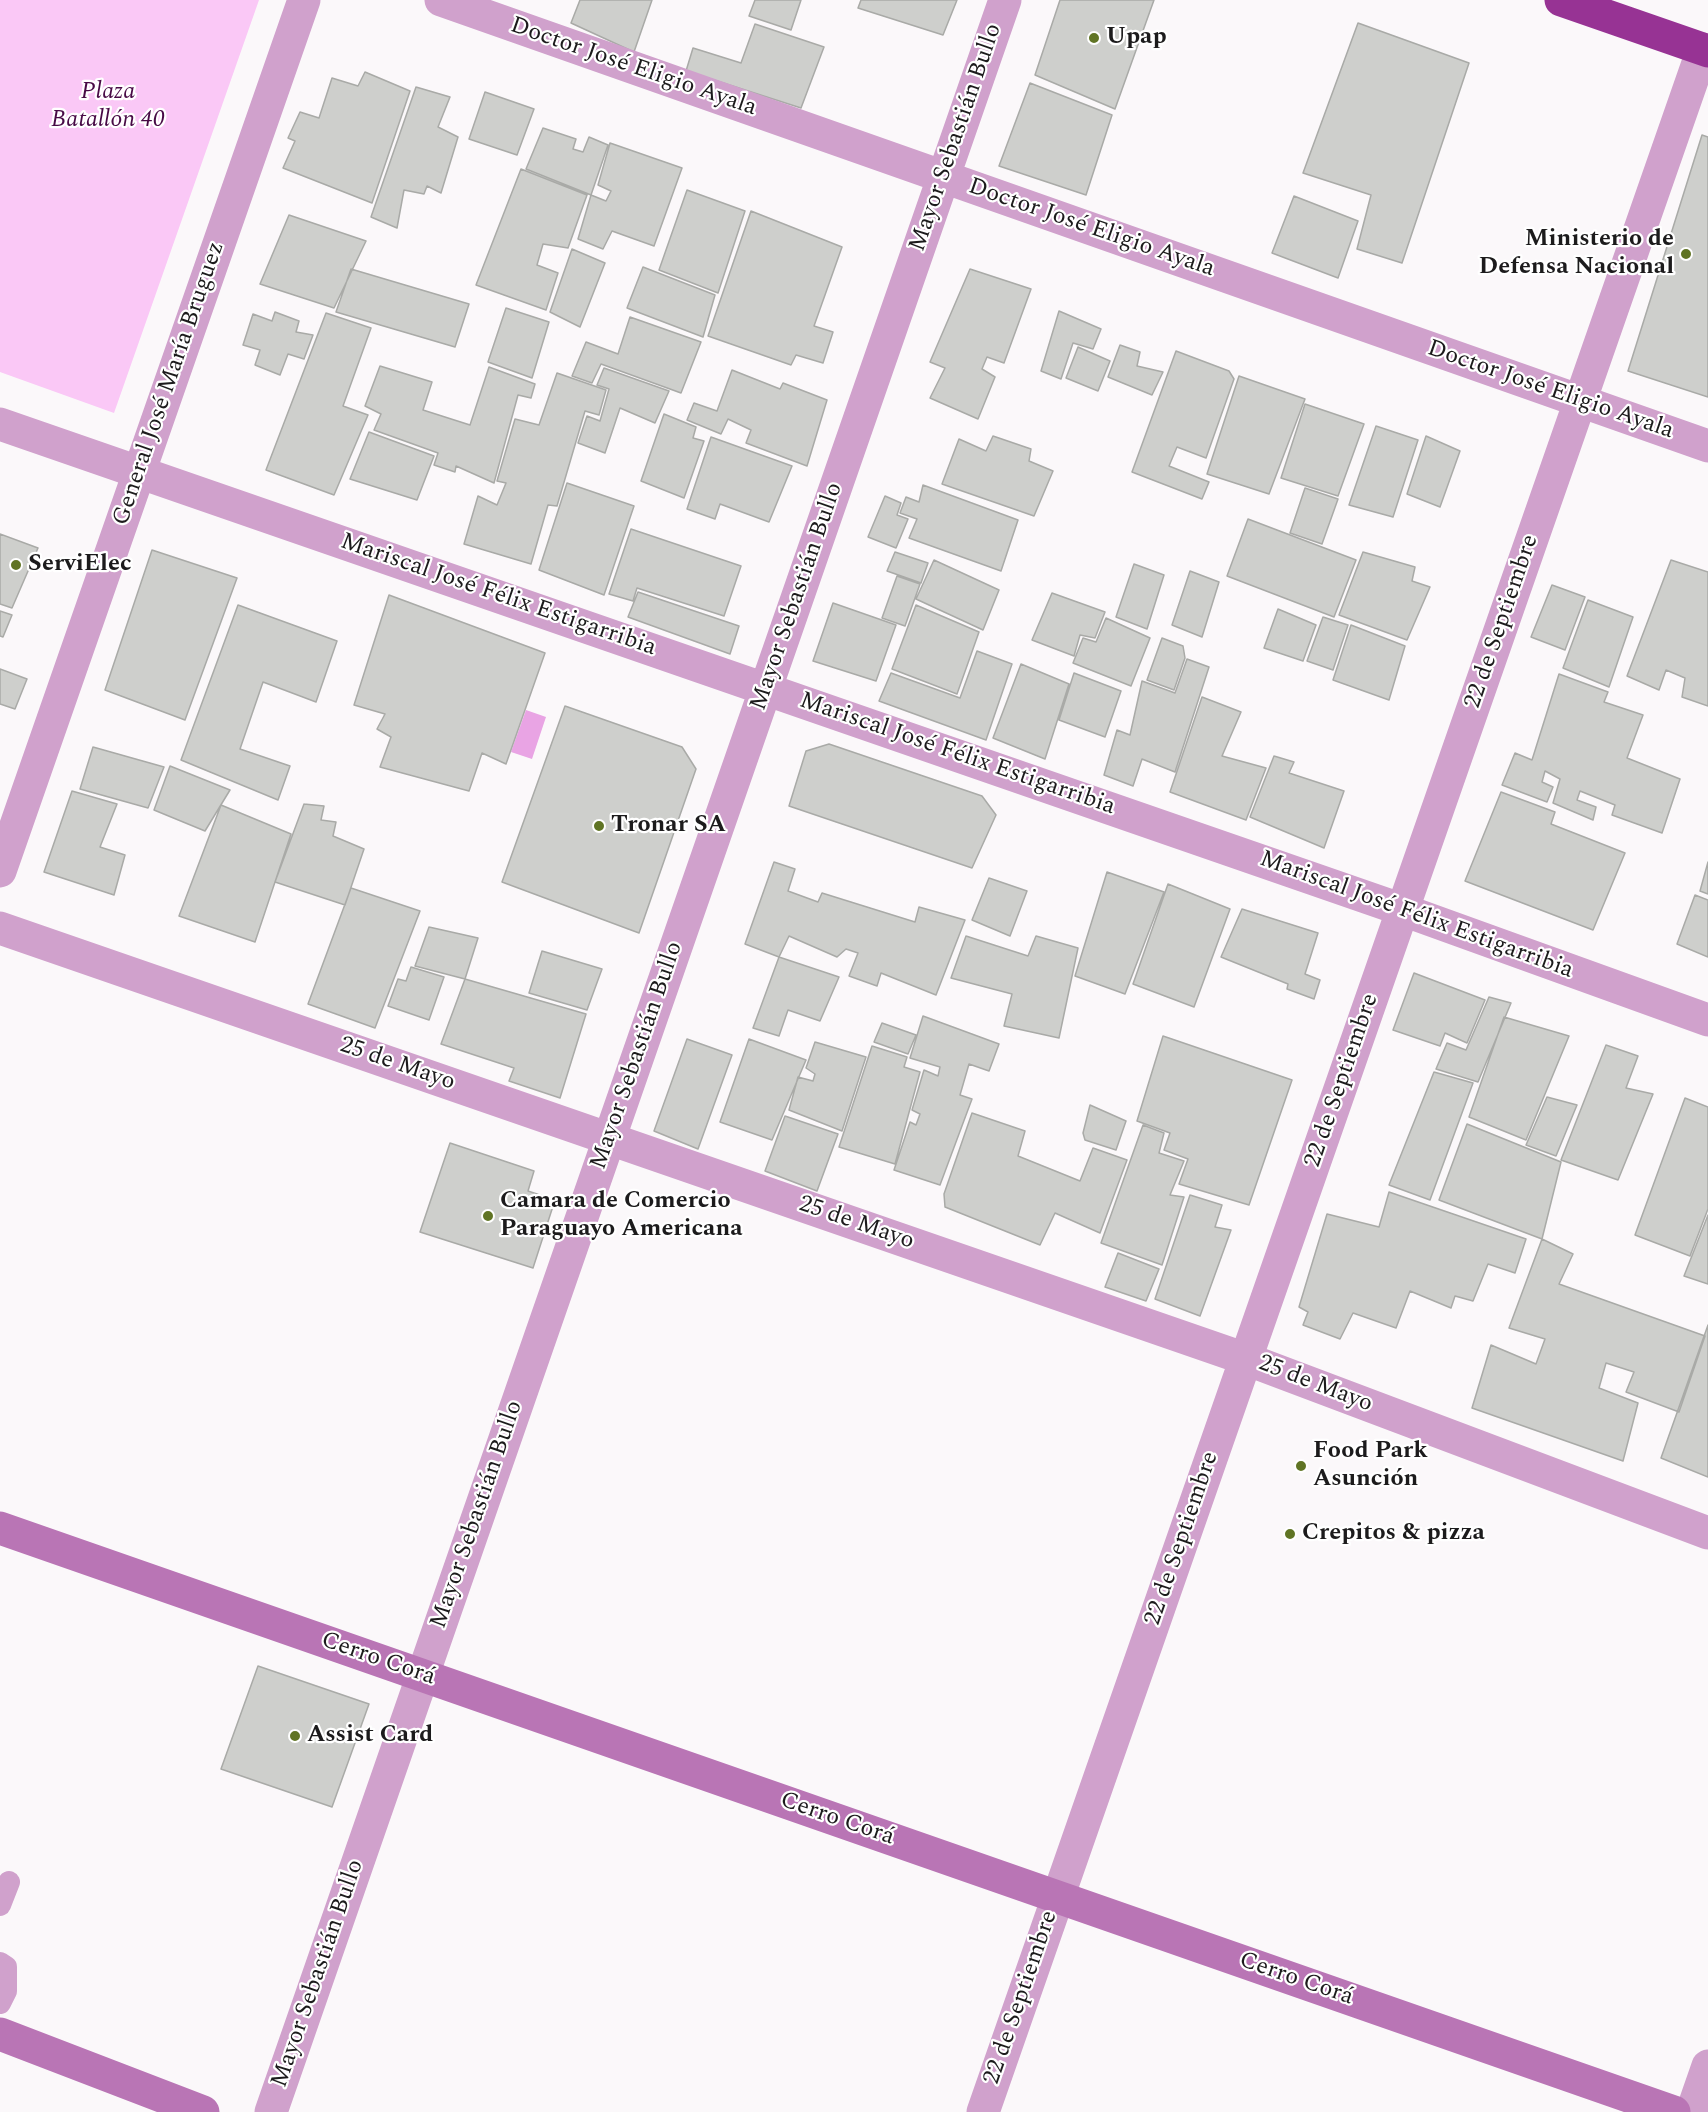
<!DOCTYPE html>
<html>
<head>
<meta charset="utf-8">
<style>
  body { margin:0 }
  canvas { display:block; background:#fbf8fa }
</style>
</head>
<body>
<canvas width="1708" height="2112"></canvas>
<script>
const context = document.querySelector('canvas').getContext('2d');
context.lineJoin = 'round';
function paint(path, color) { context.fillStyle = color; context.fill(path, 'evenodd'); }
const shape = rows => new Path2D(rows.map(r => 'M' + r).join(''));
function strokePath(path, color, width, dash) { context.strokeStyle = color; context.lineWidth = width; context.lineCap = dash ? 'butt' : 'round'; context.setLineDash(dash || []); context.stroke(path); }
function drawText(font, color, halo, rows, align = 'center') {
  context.font = font + ' Spectral,serif'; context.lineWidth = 4.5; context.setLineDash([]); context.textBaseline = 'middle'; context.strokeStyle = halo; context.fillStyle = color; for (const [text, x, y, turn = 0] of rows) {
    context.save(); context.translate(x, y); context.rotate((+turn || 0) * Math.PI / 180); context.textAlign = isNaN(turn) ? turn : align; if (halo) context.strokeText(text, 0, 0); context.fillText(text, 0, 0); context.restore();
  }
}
paint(shape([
  [0,0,259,0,114,413,0,372]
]), '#fac8f6');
paint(shape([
  [526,710,546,717,532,759,511,752]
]), '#e9a4e4');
const building = shape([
  [580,0,652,0,634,52,571,23,580,0],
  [755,0,801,0,791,30,749,16,755,0],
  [861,0,957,0,943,35,858,8,861,0],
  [1060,0,1154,0,1115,109,1035,75,1060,0],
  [1358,23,1469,63,1402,263,1357,249,1371,195,1303,173,1358,23],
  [755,24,824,47,801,108,686,71,693,48,741,63,755,24],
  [365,72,410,91,372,203,283,168,295,141,288,138,300,112,319,118,332,78,358,86,365,72],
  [1030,83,1112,115,1086,195,999,166,1030,83],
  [416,87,450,97,438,127,458,137,441,193,427,186,424,194,404,190,397,228,371,217,416,87],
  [485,92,534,109,517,155,469,139,485,92],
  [543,128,576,139,573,149,583,152,589,137,608,145,591,195,526,169,543,128],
  [1702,135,1708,137,1708,397,1628,371,1702,135],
  [610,143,682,168,654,246,612,231,603,249,578,239,591,195,606,201,611,191,598,185,610,143],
  [521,169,587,195,568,248,543,244,537,265,558,273,546,310,476,285,521,169],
  [687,190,745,211,718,293,659,270,687,190],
  [1294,196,1358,221,1338,278,1272,253,1294,196],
  [751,211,842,247,814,326,833,332,823,363,796,355,791,365,708,336,751,211],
  [289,215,366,241,334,308,260,284,289,215],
  [572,249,605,263,580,327,550,312,572,249],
  [643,267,715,295,703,337,627,308,643,267],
  [351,269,469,304,455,347,336,312,351,269],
  [970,269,1031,289,1004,363,987,357,982,369,995,377,978,419,930,398,945,368,930,362,970,269],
  [506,308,549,322,532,378,488,362,506,308],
  [1059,311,1101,329,1093,349,1073,343,1061,379,1041,371,1059,311],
  [275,312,299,321,296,332,313,335,304,359,288,354,280,375,255,365,260,350,243,345,253,314,272,321,275,312],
  [326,313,371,328,343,406,368,415,334,495,266,470,326,313],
  [630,317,701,342,681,393,601,364,592,383,572,376,586,342,618,354,630,317],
  [1120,345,1140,352,1137,366,1163,372,1152,395,1108,377,1120,345],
  [1078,347,1110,361,1098,391,1066,378,1078,347],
  [1176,351,1229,371,1234,379,1206,458,1177,447,1169,466,1209,482,1202,499,1132,472,1176,351],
  [380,366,432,382,423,410,470,425,489,367,535,384,531,398,518,395,494,483,456,466,455,472,434,465,438,453,374,430,381,414,365,406,380,366],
  [604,368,669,391,655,423,620,408,605,453,578,443,587,416,600,421,609,389,597,385,604,368],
  [732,370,780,389,783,383,827,400,807,466,746,443,751,430,728,419,721,434,687,420,694,403,717,411,732,370],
  [557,373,606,390,599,415,585,411,557,506,548,505,531,564,464,544,478,496,497,505,506,483,497,481,515,419,539,425,557,373],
  [1239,376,1305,399,1269,494,1207,474,1239,376],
  [1305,404,1364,424,1338,496,1281,478,1305,404],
  [664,414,696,427,693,438,704,441,684,498,641,481,664,414],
  [1376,426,1418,440,1393,517,1349,505,1376,426],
  [369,432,434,456,417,500,350,479,369,432],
  [993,436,1031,449,1029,461,1053,471,1034,516,942,484,959,439,986,451,993,436],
  [1426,436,1460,451,1440,507,1407,494,1426,436],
  [711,437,792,466,769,522,720,504,715,519,687,509,711,437],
  [567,483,634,506,604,595,539,570,567,483],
  [923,485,1018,520,1001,571,909,538,917,519,900,513,906,497,919,502,923,485],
  [1305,488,1338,499,1322,544,1290,533,1305,488],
  [885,496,901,503,897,515,908,519,896,548,868,537,885,496],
  [1248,519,1356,560,1334,617,1227,576,1248,519],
  [631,529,741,566,724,616,637,588,633,601,609,594,631,529],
  [0,534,38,548,12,608,0,604,0,534],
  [152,550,237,578,185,720,105,690,152,550],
  [895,552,928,563,921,583,887,571,895,552],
  [1363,552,1415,567,1412,581,1430,587,1407,640,1339,615,1363,552],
  [934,560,999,590,983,630,916,599,934,560],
  [1671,560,1708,572,1708,706,1682,697,1685,678,1666,670,1659,690,1627,676,1671,560],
  [1134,564,1164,575,1147,629,1116,617,1134,564],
  [1190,571,1219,582,1202,637,1172,625,1190,571],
  [897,576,920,584,905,626,882,618,897,576],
  [1552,585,1585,597,1565,650,1531,637,1552,585],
  [638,592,739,626,730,654,628,617,638,592],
  [1052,593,1105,612,1095,638,1080,635,1074,656,1032,640,1052,593],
  [389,595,545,653,506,764,482,753,469,791,380,767,391,737,377,729,385,714,354,705,389,595],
  [1588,600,1633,617,1609,687,1563,668,1588,600],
  [833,603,896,625,876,681,813,661,833,603],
  [238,605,337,641,316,702,263,682,240,749,290,766,278,800,181,760,238,605],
  [916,605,979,632,957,694,892,669,916,605],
  [1278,609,1316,625,1303,661,1264,648,1278,609],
  [0,611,12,615,3,637,0,636,0,611],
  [1323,617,1348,625,1333,670,1307,661,1323,617],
  [1106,618,1150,638,1131,686,1073,663,1083,638,1096,642,1106,618],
  [1351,625,1405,646,1389,700,1333,680,1351,625],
  [1162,638,1183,646,1185,658,1174,690,1147,680,1162,638],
  [977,651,1012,664,986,740,879,701,891,673,960,698,977,651],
  [1187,659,1209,667,1175,772,1142,759,1133,786,1104,775,1117,730,1130,735,1142,681,1175,693,1187,659],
  [1021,664,1069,684,1045,759,993,738,1021,664],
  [0,669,27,679,15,709,0,704,0,669],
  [1074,673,1121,691,1105,737,1059,720,1074,673],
  [1559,674,1608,692,1604,702,1643,715,1627,758,1680,779,1662,833,1612,815,1615,805,1580,791,1577,800,1596,807,1593,820,1553,803,1560,779,1545,771,1542,782,1553,787,1547,802,1502,785,1515,753,1532,760,1559,674],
  [1202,697,1241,712,1222,756,1266,768,1246,820,1170,792,1202,697],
  [565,706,682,747,696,769,639,933,502,882,565,706],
  [829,744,982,796,996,815,972,868,789,806,806,751,829,744],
  [93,747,164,767,148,808,80,789,93,747],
  [1274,756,1294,762,1289,773,1344,791,1324,848,1250,817,1274,756],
  [170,766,230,790,205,831,154,810,170,766],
  [72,791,117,804,100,847,125,855,114,895,44,872,72,791],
  [1501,792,1555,812,1551,824,1625,853,1593,930,1465,881,1501,792],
  [304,804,324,806,321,820,336,822,333,836,364,849,345,905,275,882,304,804],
  [221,805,291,834,255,942,179,916,221,805],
  [774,862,795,869,788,891,818,902,822,893,915,922,919,907,965,920,936,995,881,973,877,986,849,976,858,953,846,949,837,957,789,936,779,957,745,944,774,862],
  [1708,862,1708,894,1700,891,1708,862],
  [1107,872,1164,892,1125,994,1075,976,1107,872],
  [989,878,1027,891,1010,936,972,920,989,878],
  [1168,884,1230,909,1194,1007,1133,984,1168,884],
  [351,888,420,911,375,1028,308,1004,351,888],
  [1695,895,1708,900,1708,957,1677,944,1695,895],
  [1242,909,1318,933,1305,974,1320,980,1314,999,1287,989,1288,984,1221,957,1242,909],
  [429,927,478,938,465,979,415,966,429,927],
  [966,936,1028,956,1036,936,1078,948,1059,1038,1004,1026,1012,994,951,978,966,936],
  [542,951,602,969,587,1010,529,993,542,951],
  [779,957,839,977,820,1021,788,1010,779,1036,753,1028,779,957],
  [411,967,444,977,429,1020,388,1006,398,979,406,981,411,967],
  [1414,973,1485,1000,1467,1043,1445,1033,1440,1046,1393,1030,1414,973],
  [465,979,586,1014,560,1098,509,1081,514,1068,441,1044,465,979],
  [1489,997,1511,1003,1478,1082,1436,1069,1447,1043,1466,1050,1489,997],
  [923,1016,999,1044,989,1071,969,1064,960,1095,972,1099,940,1185,894,1170,910,1122,916,1125,920,1114,912,1110,924,1070,938,1076,940,1067,910,1058,923,1016],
  [1504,1017,1569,1036,1526,1140,1469,1117,1504,1017],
  [882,1023,916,1035,908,1054,874,1042,882,1023],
  [1163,1036,1292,1080,1249,1205,1179,1184,1188,1159,1164,1150,1170,1133,1137,1121,1163,1036],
  [687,1039,732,1055,698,1149,654,1131,687,1039],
  [749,1039,806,1060,772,1140,720,1122,749,1039],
  [815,1042,866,1057,842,1131,789,1110,798,1077,813,1081,815,1074,806,1068,815,1042],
  [1606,1045,1638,1056,1626,1088,1653,1094,1618,1180,1561,1160,1606,1045],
  [872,1046,907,1057,904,1067,920,1072,895,1164,839,1147,872,1046],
  [1434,1072,1473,1083,1430,1200,1389,1185,1434,1072],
  [1547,1097,1577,1105,1556,1156,1526,1145,1547,1097],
  [1685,1098,1708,1107,1708,1209,1690,1256,1635,1235,1685,1098],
  [1090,1105,1126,1121,1116,1150,1085,1140,1083,1133,1090,1105],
  [972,1113,1025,1131,1018,1156,1080,1181,1093,1148,1127,1160,1100,1233,1055,1213,1040,1245,945,1207,944,1194,972,1113],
  [785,1116,838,1134,817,1191,765,1171,785,1116],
  [1467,1124,1561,1162,1542,1239,1439,1200,1467,1124],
  [1143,1125,1164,1133,1159,1153,1184,1161,1170,1195,1184,1197,1162,1265,1101,1243,1143,1125],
  [450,1143,534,1171,528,1191,555,1200,533,1268,420,1232,450,1143],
  [1389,1192,1526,1239,1515,1273,1488,1264,1473,1301,1455,1296,1451,1308,1410,1291,1396,1328,1353,1313,1340,1339,1303,1325,1308,1312,1299,1307,1327,1214,1379,1227,1389,1192],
  [1190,1195,1222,1205,1215,1227,1231,1230,1200,1316,1155,1299,1190,1195],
  [1708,1215,1708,1284,1684,1276,1708,1215],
  [1542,1239,1573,1254,1559,1284,1705,1336,1679,1412,1626,1392,1634,1372,1606,1363,1599,1388,1638,1403,1623,1461,1472,1408,1491,1345,1536,1364,1545,1339,1509,1328,1542,1239],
  [1118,1253,1159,1269,1146,1301,1105,1287,1118,1253],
  [1708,1325,1708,1477,1661,1458,1708,1325],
  [258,1666,369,1704,332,1807,221,1769,258,1666]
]);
paint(building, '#cecfcc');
strokePath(building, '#a9aaa7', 1.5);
strokePath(shape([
  [0,1905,9,1882],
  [0,1963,6,1967,6,1991,0,2003]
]), '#d0a1cc', 22);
strokePath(shape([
  [441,0,1708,446],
  [0,424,1403,910,1708,1020],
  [0,871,304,0],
  [0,928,1246,1359,1708,1533],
  [271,2112,1005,0],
  [983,2112,1703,49],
  [1692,2112,1708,2066]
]), '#d0a1cc', 33);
strokePath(shape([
  [0,1528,1674,2112],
  [0,2034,203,2112]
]), '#b975b5', 33);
strokePath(shape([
  [1561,0,1708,51]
]), '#973394', 33);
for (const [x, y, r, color] of [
  [1094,38,6,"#607424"],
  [1686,254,6,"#607424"],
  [16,565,6,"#607424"],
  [599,826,6,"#607424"],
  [488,1216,6,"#607424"],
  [1301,1466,6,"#607424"],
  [1290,1534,6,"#607424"],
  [295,1736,6,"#607424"]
]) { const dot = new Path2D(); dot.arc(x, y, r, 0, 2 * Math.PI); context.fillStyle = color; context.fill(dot); strokePath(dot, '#fff', 2); }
drawText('bold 24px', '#1c1b1c', '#fff', [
  ["Upap",1106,38],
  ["Ministerio de",1674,240,"right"],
  ["Defensa Nacional",1674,268,"right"],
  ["ServiElec",28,565],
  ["Tronar SA",611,826],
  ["Camara de Comercio",500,1202],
  ["Paraguayo Americana",500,1230],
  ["Food Park",1313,1452],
  ["Asunción",1313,1480],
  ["Crepitos & pizza",1302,1534],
  ["Assist Card",307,1736]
], 'left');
drawText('24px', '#1c1b1c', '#fff', [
  ["Doctor José Eligio Ayala",633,68,19],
  ["Mayor Sebastián Bullo",957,138,-71],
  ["Doctor José Eligio Ayala",1091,229,19],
  ["General José María Bruguez",170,384,-71],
  ["Doctor José Eligio Ayala",1550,391,19],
  ["Mariscal José Félix Estigarribia",498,596,19],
  ["Mayor Sebastián Bullo",798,597,-71],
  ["22 de Septiembre",1503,622,-71],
  ["Mariscal José Félix Estigarribia",957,755,19],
  ["Mariscal José Félix Estigarribia",1416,916,20],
  ["Mayor Sebastián Bullo",638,1056,-71],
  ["25 de Mayo",397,1065,19],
  ["22 de Septiembre",1343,1081,-71],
  ["25 de Mayo",856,1224,19],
  ["25 de Mayo",1315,1385,21],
  ["Mayor Sebastián Bullo",478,1515,-71],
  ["22 de Septiembre",1183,1539,-71],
  ["Cerro Corá",378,1660,19],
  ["Cerro Corá",837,1820,19],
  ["Mayor Sebastián Bullo",319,1974,-71],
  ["Cerro Corá",1296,1980,19],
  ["22 de Septiembre",1022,1998,-71]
]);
drawText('italic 24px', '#480a46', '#fff', [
  ["Plaza",108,93],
  ["Batallón 40",108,121]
]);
</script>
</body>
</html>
